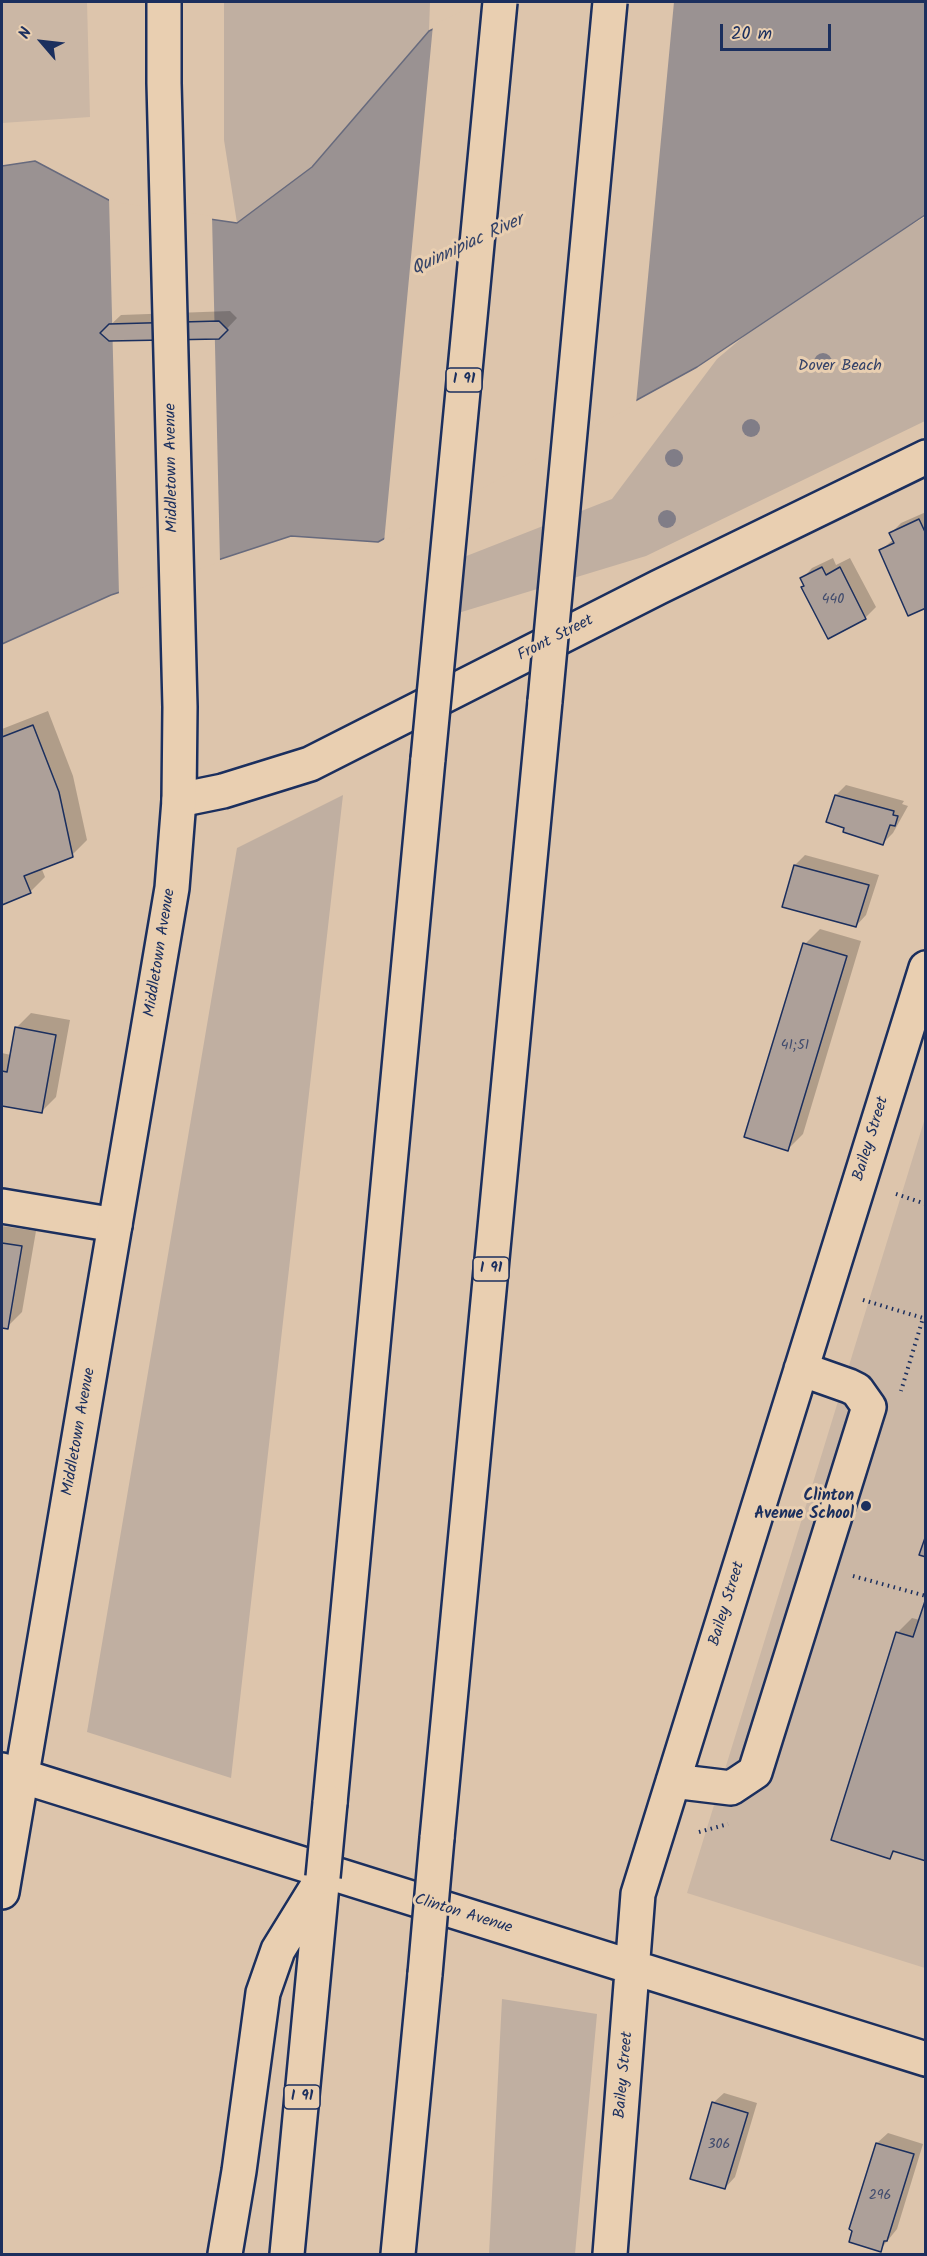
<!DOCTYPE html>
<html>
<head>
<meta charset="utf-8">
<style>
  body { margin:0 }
  #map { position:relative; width:927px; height:2256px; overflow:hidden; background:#ddc5ac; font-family:Kalam,sans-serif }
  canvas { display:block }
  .frame { position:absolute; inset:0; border:3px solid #1b2f5e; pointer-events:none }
  .north { position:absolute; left:12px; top:12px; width:60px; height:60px; -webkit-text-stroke:4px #e9cfb1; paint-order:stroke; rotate:298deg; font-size:16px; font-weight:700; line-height:24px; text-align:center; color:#1b2f5e }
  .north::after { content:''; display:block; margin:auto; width:21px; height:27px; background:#1b2f5e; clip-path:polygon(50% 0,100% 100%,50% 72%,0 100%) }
  .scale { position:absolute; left:720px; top:24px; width:111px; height:27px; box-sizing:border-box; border:3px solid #1b2f5e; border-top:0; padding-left:8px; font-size:18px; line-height:21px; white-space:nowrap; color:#1b2f5e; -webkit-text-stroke:4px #e9cfb1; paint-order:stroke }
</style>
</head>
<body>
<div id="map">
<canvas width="927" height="2256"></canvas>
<div class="frame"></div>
<div class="north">N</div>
<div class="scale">20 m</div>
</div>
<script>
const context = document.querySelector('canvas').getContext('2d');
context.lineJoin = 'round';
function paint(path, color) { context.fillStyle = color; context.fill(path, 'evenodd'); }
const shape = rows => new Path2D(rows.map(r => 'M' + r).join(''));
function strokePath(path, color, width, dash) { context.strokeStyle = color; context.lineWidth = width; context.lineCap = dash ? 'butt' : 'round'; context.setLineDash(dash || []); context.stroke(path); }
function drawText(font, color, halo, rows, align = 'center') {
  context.font = font + ' Kalam,sans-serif'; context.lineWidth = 6; context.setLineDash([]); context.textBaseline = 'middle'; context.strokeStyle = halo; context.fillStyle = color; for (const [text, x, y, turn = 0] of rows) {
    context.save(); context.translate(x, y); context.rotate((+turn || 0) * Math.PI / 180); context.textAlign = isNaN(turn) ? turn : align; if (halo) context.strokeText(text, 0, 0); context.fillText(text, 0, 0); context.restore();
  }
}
paint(shape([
  [2,2,87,2,90,117,2,123],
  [925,1118,925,1968,687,1893]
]), '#cbb7a5');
paint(shape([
  [224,2,430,2,429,31,312,167,237,223,224,140],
  [925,217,925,421,646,556,445,617,446,564,612,499,717,359,801,288],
  [343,795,231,1778,87,1732,237,848],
  [502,1999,597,2014,575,2254,489,2254]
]), '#c0afa1');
const water = shape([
  [489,2,925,2,925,215,697,367,378,542,291,536,111,595,2,644,2,166,35,161,120,206,237,223,312,167,429,31,489,2]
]);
paint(water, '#9a9292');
strokePath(water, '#676a7d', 1.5);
paint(shape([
  [482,2,674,2,636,404,384,542,433,25],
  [109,197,121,203,212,216,220,562,119,595]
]), '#ddc5ac');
paint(shape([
  [230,311,237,318,219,337,102,333,121,315],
  [926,512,926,606,881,550,894,539,891,533,901,523],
  [833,558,836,565,850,558,876,607,865,618,828,637,802,579,812,568],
  [48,711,73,776,87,840,72,855,41,867,45,877,30,892,2,903,2,729],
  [846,785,904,801,902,804,908,806,893,833,883,843,836,795],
  [805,855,879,875,866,915,856,926,795,865],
  [820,929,861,941,803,1134,788,1149,805,944],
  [31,1013,70,1020,56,1097,41,1112,2,1104,2,1053,11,1055,16,1028],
  [2,1226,36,1231,22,1312,7,1327,2,1326],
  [912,1618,920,1620,896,1850,890,1857,897,1633],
  [724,2093,757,2103,735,2177,725,2188,713,2103],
  [888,2133,923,2144,897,2229,880,2250,851,2228,877,2143]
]), '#0003');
const building = shape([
  [219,321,228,330,219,339,109,341,100,333,109,324,219,321],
  [919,519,926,534,926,608,908,616,879,550,894,543,889,533,919,519],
  [822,567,826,575,840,567,866,619,828,639,801,587,804,586,800,578,822,567],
  [33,725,59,792,73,857,24,876,31,893,2,905,2,737,33,725],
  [835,795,894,811,893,815,898,816,895,826,890,825,883,845,843,832,844,828,826,822,835,795],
  [794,865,869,885,856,927,782,907,794,865],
  [803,943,847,956,788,1151,744,1137,803,943],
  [15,1027,56,1035,42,1113,2,1106,2,1071,7,1072,15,1027],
  [2,1243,22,1246,8,1329,2,1328,2,1243],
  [926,1535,926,1557,919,1555,926,1535],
  [926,1598,926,1861,893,1851,890,1859,831,1840,896,1632,913,1637,926,1598],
  [712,2102,748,2113,725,2189,690,2179,712,2102],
  [876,2143,914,2154,887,2241,884,2241,881,2252,849,2242,852,2231,849,2229,876,2143]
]);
paint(building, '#ada099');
strokePath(building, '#1b2f5e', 1.5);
const minor = shape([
  [179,800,223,791,310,764,659,587,926,457],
  [2,1206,115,1225],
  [2,1770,926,2059],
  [673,1781,731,1788,755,1772,869,1407,857,1390,849,1386,801,1369],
  [610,2254,638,1894,926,968]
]);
const major = shape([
  [2,1892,172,888,179,800,180,707,164,83,164,2]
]);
const highway = shape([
  [330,1803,428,759],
  [437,1838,545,701],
  [225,2254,239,2171,263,1993,278,1950,323,1877],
  [287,2254,322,1885],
  [398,2254,425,1974]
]);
strokePath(minor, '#1b2f5e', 38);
strokePath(major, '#1b2f5e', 38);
strokePath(highway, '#1b2f5e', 38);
strokePath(shape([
  [896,1194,926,1204],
  [863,1300,923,1318,901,1391],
  [853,1576,926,1596],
  [699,1832,728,1824]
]), '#1b2f5e', 4, [1.5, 4.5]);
strokePath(minor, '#e9cfb1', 33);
strokePath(major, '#e9cfb1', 33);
strokePath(highway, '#e9cfb1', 33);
const highwayBridge = shape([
  [545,701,610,2],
  [428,759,500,2],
  [323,1877,330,1803],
  [425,1974,437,1838]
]);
strokePath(highwayBridge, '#1b2f5e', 38, []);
strokePath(highwayBridge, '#e9cfb1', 33);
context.fillStyle = '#807d87';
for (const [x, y] of [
  [823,362],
  [751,428],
  [674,458],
  [667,519]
]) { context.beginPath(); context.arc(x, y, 9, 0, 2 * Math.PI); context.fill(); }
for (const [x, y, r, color] of [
  [866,1506,6,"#1b2f5e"]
]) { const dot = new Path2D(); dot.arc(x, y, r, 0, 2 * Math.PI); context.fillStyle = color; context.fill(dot); strokePath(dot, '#e9cfb1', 2); }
drawText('14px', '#404b6d', null, [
  ["440",833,601],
  ["41;51",795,1047],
  ["306",719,2146],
  ["296",880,2197]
]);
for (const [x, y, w] of [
  [464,380,36],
  [491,1269,36],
  [302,2097,36]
]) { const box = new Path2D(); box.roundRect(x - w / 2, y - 12, w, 24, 4.5); context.fillStyle = '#e9cfb1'; context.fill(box); strokePath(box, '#1b2f5e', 1.5); }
drawText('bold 15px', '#1b2f5e', null, [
  ["I 91",464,380],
  ["I 91",491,1269],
  ["I 91",302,2097]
]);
drawText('16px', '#344268', '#e9cfb1', [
  ["Dover Beach",840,367]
]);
drawText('16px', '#1b2f5e', '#e9cfb1', [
  ["Middletown Avenue",173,468,-91],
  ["Front Street",556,639,-27],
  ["Middletown Avenue",161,953,-81],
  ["Bailey Street",872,1139,-73],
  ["Middletown Avenue",80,1432,-80],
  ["Bailey Street",728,1604,-73],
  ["Clinton Avenue",463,1915,17],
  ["Bailey Street",625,2075,-85]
]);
drawText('bold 16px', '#1b2f5e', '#e9cfb1', [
  ["Clinton",854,1497],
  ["Avenue School",854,1515]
], 'right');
drawText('italic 18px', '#344368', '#e9cfb1', [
  ["Quinnipiac River",468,246,-25]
]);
</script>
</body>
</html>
